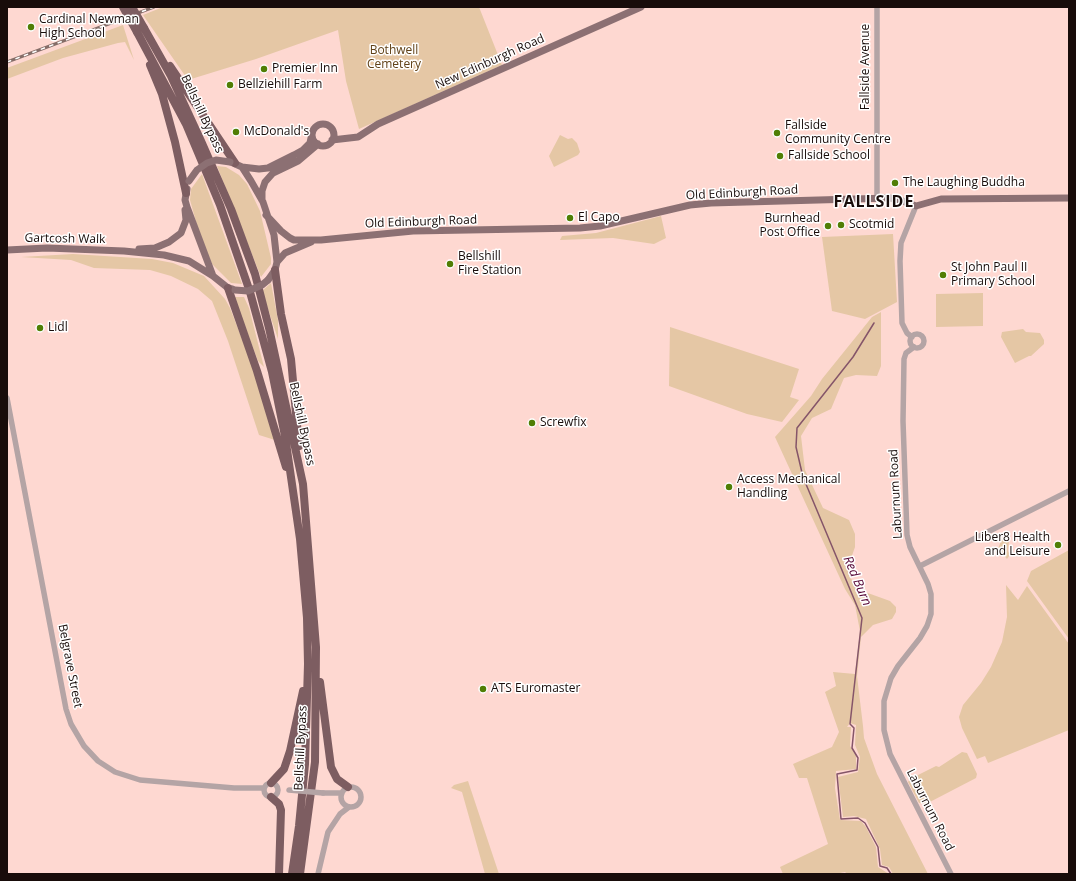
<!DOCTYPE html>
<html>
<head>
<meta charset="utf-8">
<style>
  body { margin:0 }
  #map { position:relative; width:1076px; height:881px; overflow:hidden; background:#fed8d1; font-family:"Open Sans",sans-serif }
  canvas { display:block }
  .frame { position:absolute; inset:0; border:8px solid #180c0a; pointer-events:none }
</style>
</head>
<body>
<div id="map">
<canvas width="1076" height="881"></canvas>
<div class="frame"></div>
</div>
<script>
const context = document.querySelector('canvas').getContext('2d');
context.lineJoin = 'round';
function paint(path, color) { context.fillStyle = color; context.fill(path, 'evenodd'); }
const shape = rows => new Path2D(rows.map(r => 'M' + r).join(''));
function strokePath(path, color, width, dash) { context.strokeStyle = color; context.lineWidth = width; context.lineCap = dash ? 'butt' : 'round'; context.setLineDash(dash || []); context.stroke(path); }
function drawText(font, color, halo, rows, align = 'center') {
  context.font = font + ' "Open Sans",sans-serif'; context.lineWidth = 3; context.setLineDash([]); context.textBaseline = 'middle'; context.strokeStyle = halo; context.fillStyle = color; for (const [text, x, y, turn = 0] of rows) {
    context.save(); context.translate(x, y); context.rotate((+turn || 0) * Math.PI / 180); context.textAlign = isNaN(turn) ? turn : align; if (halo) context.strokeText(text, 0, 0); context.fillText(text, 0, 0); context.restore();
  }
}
paint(shape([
  [163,7,479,7,502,65,359,129,346,81,338,30,256,59,188,80,143,15],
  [123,25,134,60,125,42,118,43,63,58,7,79,7,68],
  [560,135,568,139,572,138,577,143,580,152,578,155,554,167,549,156],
  [217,166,226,167,239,175,247,184,260,211,271,258,271,264,261,277],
  [202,174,242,284,231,283,212,264,200,236,190,200,191,189],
  [661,216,666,238,654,244,613,238,560,240,562,236,596,233],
  [893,234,897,302,865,319,832,311,822,237],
  [73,254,152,259,173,263,204,276,225,299,230,308,254,370,275,440,259,435,228,341,212,301,198,289,171,276,150,270,94,268,71,260,21,257],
  [271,283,278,320,278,339,262,291],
  [983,293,983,326,936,327,936,294],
  [234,297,244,297,249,308,264,367,258,361],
  [881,312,881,366,877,376,856,375,844,378,831,409,812,418,801,436,805,470,823,508,849,520,855,534,855,547,848,567,850,578,865,592,890,601,896,607,896,612,892,619,873,625,861,637,857,676,863,726,864,738,877,774,928,874,893,874,889,867,882,865,880,849,866,819,854,816,843,817,838,777,858,772,860,757,855,745,856,725,850,723,847,727,851,727,850,746,856,754,856,769,836,771,835,788,840,820,861,821,866,827,876,847,878,867,889,874,847,874,845,872,835,874,783,874,780,867,828,844,807,778,799,778,793,764,832,747,839,732,825,692,836,686,833,672,855,674,860,631,855,605,845,589,775,437,811,396,822,379,872,317],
  [670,327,799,369,790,397,799,400,782,422,747,414,669,386],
  [1023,329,1026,332,1040,333,1044,340,1044,344,1031,356,1029,356,1015,363,1001,337,1002,332],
  [1006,537,1009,541,1008,551,1010,555,1007,559,998,549,1002,538],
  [1069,550,1069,639,1027,581,1031,571],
  [1006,585,1018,600,1027,586,1069,644,1069,730,988,763,985,756,977,759,962,728,959,717,963,705,981,683,991,667,1002,642,1007,617],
  [962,752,967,753,977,774,976,778,926,804,919,803,908,782,910,779,936,766,939,767],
  [468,781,499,874,485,874,462,792,451,788,454,785]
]), '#e5c7a5');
strokePath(shape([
  [874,323,853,357,797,428,796,447,803,477,862,618,850,724,854,728,852,748,858,758,857,770,837,774,841,819,858,818,865,823,878,847,880,866,887,868,891,874]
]), '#855569', 1.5);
strokePath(shape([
  [877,199,877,7],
  '910 341a7 7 0 1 1 14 0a7 7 0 1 1-14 0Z',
  [912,337,907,333,902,323,900,261,901,243,916,206],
  [914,347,906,353,904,359,903,421,907,535,910,547,928,584,931,594,931,614,927,626,920,638,898,666,891,678,884,701,884,730,890,754,951,874],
  [7,398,66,709,71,724,84,746,98,761,115,772,140,780,234,788,264,788],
  [920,566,1069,491],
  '264 790a7 7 0 1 1 14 0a7 7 0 1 1-14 0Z',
  '341 797a10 10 0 1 1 20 0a10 10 0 1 1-20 0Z',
  [323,793,342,793],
  [318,874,328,832,340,814,349,807]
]), '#b4a4a5', 5.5);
strokePath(shape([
  '312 135a11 11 0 1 1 22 0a11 11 0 1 1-22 0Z',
  [332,140,358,137,378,124,641,7],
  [231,162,242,167,251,181,263,202,274,235,277,262,275,270,268,280],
  [242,167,259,169,268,168,294,155,303,150,310,143,312,133],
  [187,189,185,200,187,207,213,276,228,288,232,289],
  [262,200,262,191,265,182,273,173,298,161,318,144],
  [266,215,281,231,290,238,294,240,321,240,413,231,580,228,600,226,690,205,711,203,890,198,900,200,916,206,941,199,1069,198],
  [139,249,155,248,169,242,181,233,186,220,185,210],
  [7,250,47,248,124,251,164,255,189,261,213,276],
  [277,262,285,253,311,242]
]), '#8c7073', 7);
strokePath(shape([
  [144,28,171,76,201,141,231,209,255,274,269,328,303,484,316,647,315,762,300,874],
  [137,32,186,124,220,205,250,292,272,372,285,436,300,539,307,618,308,664,305,764,299,826,292,874],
  [150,65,162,94,175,142,186,193],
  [170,66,235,163],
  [275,270,281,314,291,359,299,446],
  [228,288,257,371,286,467],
  [320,682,331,767,337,779,348,787],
  [271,783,284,769,290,751,303,691],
  [271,797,279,804,281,810,279,874]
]), '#7d5d61', 8);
const rail = shape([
  [7,62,154,7]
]);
strokePath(rail, '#856d68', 3);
strokePath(rail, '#fff', 1.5, [4.5]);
strokePath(shape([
  [289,790,323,793]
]), '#b4a4a5', 5.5);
strokePath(shape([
  [189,181,197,170,207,163,216,160,230,162],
  [235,290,248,291,262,285,268,280]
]), '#8c7073', 7);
strokePath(shape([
  [123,7,137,32],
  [132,7,144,28]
]), '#7d5d61', 8);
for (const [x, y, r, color] of [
  [31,27,4,"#507e05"],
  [264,69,4,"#507e05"],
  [230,85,4,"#507e05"],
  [236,132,4,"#507e05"],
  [777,133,4,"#507e05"],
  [780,156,4,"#507e05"],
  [895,183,4,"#507e05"],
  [570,218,4,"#507e05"],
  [841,225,4,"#507e05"],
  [828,226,4,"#507e05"],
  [450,264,4,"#507e05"],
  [943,275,4,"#507e05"],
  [40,328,4,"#507e05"],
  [532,423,4,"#507e05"],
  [729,487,4,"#507e05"],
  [1058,545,4,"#507e05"],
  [483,689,4,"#507e05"]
]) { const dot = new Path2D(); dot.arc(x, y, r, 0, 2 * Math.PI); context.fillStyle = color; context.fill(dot); strokePath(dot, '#fff', 1.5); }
drawText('12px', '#180c0a', '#fff', [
  ["Cardinal Newman",39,20],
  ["High School",39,34],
  ["Premier Inn",272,69],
  ["Bellziehill Farm",238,85],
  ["Fallside",785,126],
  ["Community Centre",785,140],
  ["McDonald's",244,132],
  ["Fallside School",788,156],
  ["The Laughing Buddha",903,183],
  ["El Capo",578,218],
  ["Burnhead",820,219,"right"],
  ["Post Office",820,233,"right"],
  ["Scotmid",849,225],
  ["Bellshill",458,257],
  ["Fire Station",458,271],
  ["St John Paul II",951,268],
  ["Primary School",951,282],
  ["Lidl",48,328],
  ["Screwfix",540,423],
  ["Access Mechanical",737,480],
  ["Handling",737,494],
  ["Liber8 Health",1050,538,"right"],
  ["and Leisure",1050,552,"right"],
  ["ATS Euromaster",491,689]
], 'left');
drawText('12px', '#604117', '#fff', [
  ["Bothwell",394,51],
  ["Cemetery",394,65]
]);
drawText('12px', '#180c0a', '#fff', [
  ["New Edinburgh Road",490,62,-24],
  ["Fallside Avenue",866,67,-90],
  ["Bellshill Bypass",202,114,65],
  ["Old Edinburgh Road",742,193,-3],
  ["Old Edinburgh Road",421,222,-2],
  ["Gartcosh Walk",65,239,1],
  ["Bellshill Bypass",302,424,78],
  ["Laburnum Road",896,494,-93],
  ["Belgrave Street",70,666,79],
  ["Bellshill Bypass",301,748,-87],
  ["Laburnum Road",930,810,63]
]);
drawText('italic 13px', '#540535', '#fff', [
  ["Red Burn",857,581,67]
]);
context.letterSpacing = '1px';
drawText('bold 16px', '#180c0a', '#fff', [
  ["FALLSIDE",874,202]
]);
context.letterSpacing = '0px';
</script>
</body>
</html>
